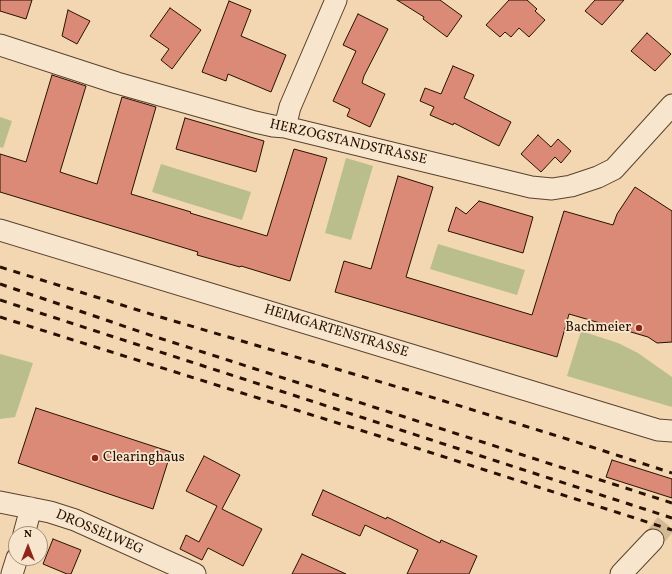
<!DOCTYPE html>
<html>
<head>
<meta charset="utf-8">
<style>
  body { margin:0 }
  #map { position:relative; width:672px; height:574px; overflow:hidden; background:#f2d7b2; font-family:Vollkorn,serif }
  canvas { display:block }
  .north { position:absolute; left:8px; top:526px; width:40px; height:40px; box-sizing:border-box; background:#f7e5cd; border:1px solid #a4907b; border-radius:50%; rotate:0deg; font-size:11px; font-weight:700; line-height:16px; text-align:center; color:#281100 }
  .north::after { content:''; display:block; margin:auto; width:14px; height:18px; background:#8f2418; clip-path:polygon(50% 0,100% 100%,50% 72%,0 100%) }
</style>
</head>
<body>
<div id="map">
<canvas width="672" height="574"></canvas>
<div class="north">N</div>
</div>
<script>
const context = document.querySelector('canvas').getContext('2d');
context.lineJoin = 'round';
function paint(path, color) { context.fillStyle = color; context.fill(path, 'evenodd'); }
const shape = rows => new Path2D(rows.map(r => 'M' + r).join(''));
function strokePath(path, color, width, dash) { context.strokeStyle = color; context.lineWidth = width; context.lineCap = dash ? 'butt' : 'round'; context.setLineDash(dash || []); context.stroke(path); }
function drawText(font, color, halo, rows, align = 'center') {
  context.font = font + ' Vollkorn,serif'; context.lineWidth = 3.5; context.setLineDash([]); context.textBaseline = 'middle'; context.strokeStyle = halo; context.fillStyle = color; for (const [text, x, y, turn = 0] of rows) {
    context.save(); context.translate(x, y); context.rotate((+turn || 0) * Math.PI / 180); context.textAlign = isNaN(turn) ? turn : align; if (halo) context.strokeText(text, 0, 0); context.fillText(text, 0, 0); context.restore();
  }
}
paint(shape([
  [0,117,12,121,3,148,0,147],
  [346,158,373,166,351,240,325,233],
  [161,164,251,192,242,220,152,192],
  [438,244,525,270,517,295,430,269],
  [581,331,618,343,638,353,672,377,672,407,567,376],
  [0,354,33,363,15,417,0,419]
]), '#babe8c');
const building = shape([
  [0,0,32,0,26,19,0,11,0,0],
  [397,0,440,0,462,16,447,37,423,19,424,17,397,0],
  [509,0,527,0,537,9,535,11,545,20,529,37,519,28,511,37,505,32,500,37,486,25,509,0],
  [595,0,624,0,602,25,585,11,595,0],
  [229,1,251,10,241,36,286,55,271,92,228,74,226,81,202,72,229,1],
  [170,8,201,30,172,69,161,60,169,49,150,36,170,8],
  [68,10,90,21,77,44,62,36,68,10],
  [358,14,388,29,364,76,362,83,385,94,370,127,347,116,350,109,333,101,356,51,343,45,358,14],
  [647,33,671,54,655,71,631,51,647,33],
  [453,66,474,75,464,98,511,122,499,146,454,123,453,125,430,115,434,107,420,101,425,88,441,94,453,66],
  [52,75,86,86,60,172,97,184,122,97,156,107,131,194,191,212,190,213,267,236,294,149,327,158,290,281,241,266,240,267,197,255,198,252,0,192,0,154,26,162,52,75],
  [185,118,264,141,256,172,176,149,185,118],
  [538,135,551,147,558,139,571,151,561,163,555,157,541,172,521,154,538,135],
  [398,176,433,187,406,277,532,315,564,211,613,225,617,214,635,187,672,211,672,342,657,343,648,337,569,314,557,357,335,292,344,261,371,269,398,176],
  [479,201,533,217,523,253,448,231,456,207,466,214,479,201],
  [36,408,171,452,153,509,18,463,36,408],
  [204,456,240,475,222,509,262,529,243,566,208,548,202,560,180,549,186,535,199,542,217,506,186,491,204,456],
  [612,460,672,479,672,498,606,477,612,460],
  [323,490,386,519,387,517,440,543,441,540,477,556,469,574,407,574,418,550,365,525,360,536,312,515,323,490],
  [53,539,81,550,71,574,67,574,43,564,53,539],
  [302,554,346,574,292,574,302,554]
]);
paint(building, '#da8a77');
strokePath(building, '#281100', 1);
strokePath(shape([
  [653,540,672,516]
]), '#d4b997', 21, [21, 10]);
const minor = shape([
  [0,45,117,83,255,122,273,126,285,127,531,187,552,189,571,186,598,177,614,169,672,105],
  [285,127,290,107,336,0],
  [0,230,658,430,672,431],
  [0,502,50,512,75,520,195,574],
  [24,534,31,508],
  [12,574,17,558],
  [621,574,653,540]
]);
strokePath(minor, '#5a422c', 23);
strokePath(minor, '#f7e5cd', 21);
strokePath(shape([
  [0,267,157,316,418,393,567,439,672,473],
  [0,284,153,336,672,503],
  [0,300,672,518],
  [0,317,379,436,672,530]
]), '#281100', 3, [7, 7]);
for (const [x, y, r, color] of [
  [639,328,4,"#8f2418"],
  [95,458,4,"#8f2418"]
]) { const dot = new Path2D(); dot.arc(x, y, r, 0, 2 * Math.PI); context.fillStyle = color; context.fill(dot); strokePath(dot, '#f7e5cd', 1.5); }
drawText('14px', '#281100', '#f7e5cd', [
  ["HERZOGSTANDSTRASSE",348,143,13],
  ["HEIMGARTENSTRASSE",336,332,17],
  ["DROSSELWEG",99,533,23]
]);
drawText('14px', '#281100', '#f7e5cd', [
  ["Bachmeier",631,328],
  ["Clearinghaus",103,458,"left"]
], 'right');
</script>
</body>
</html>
